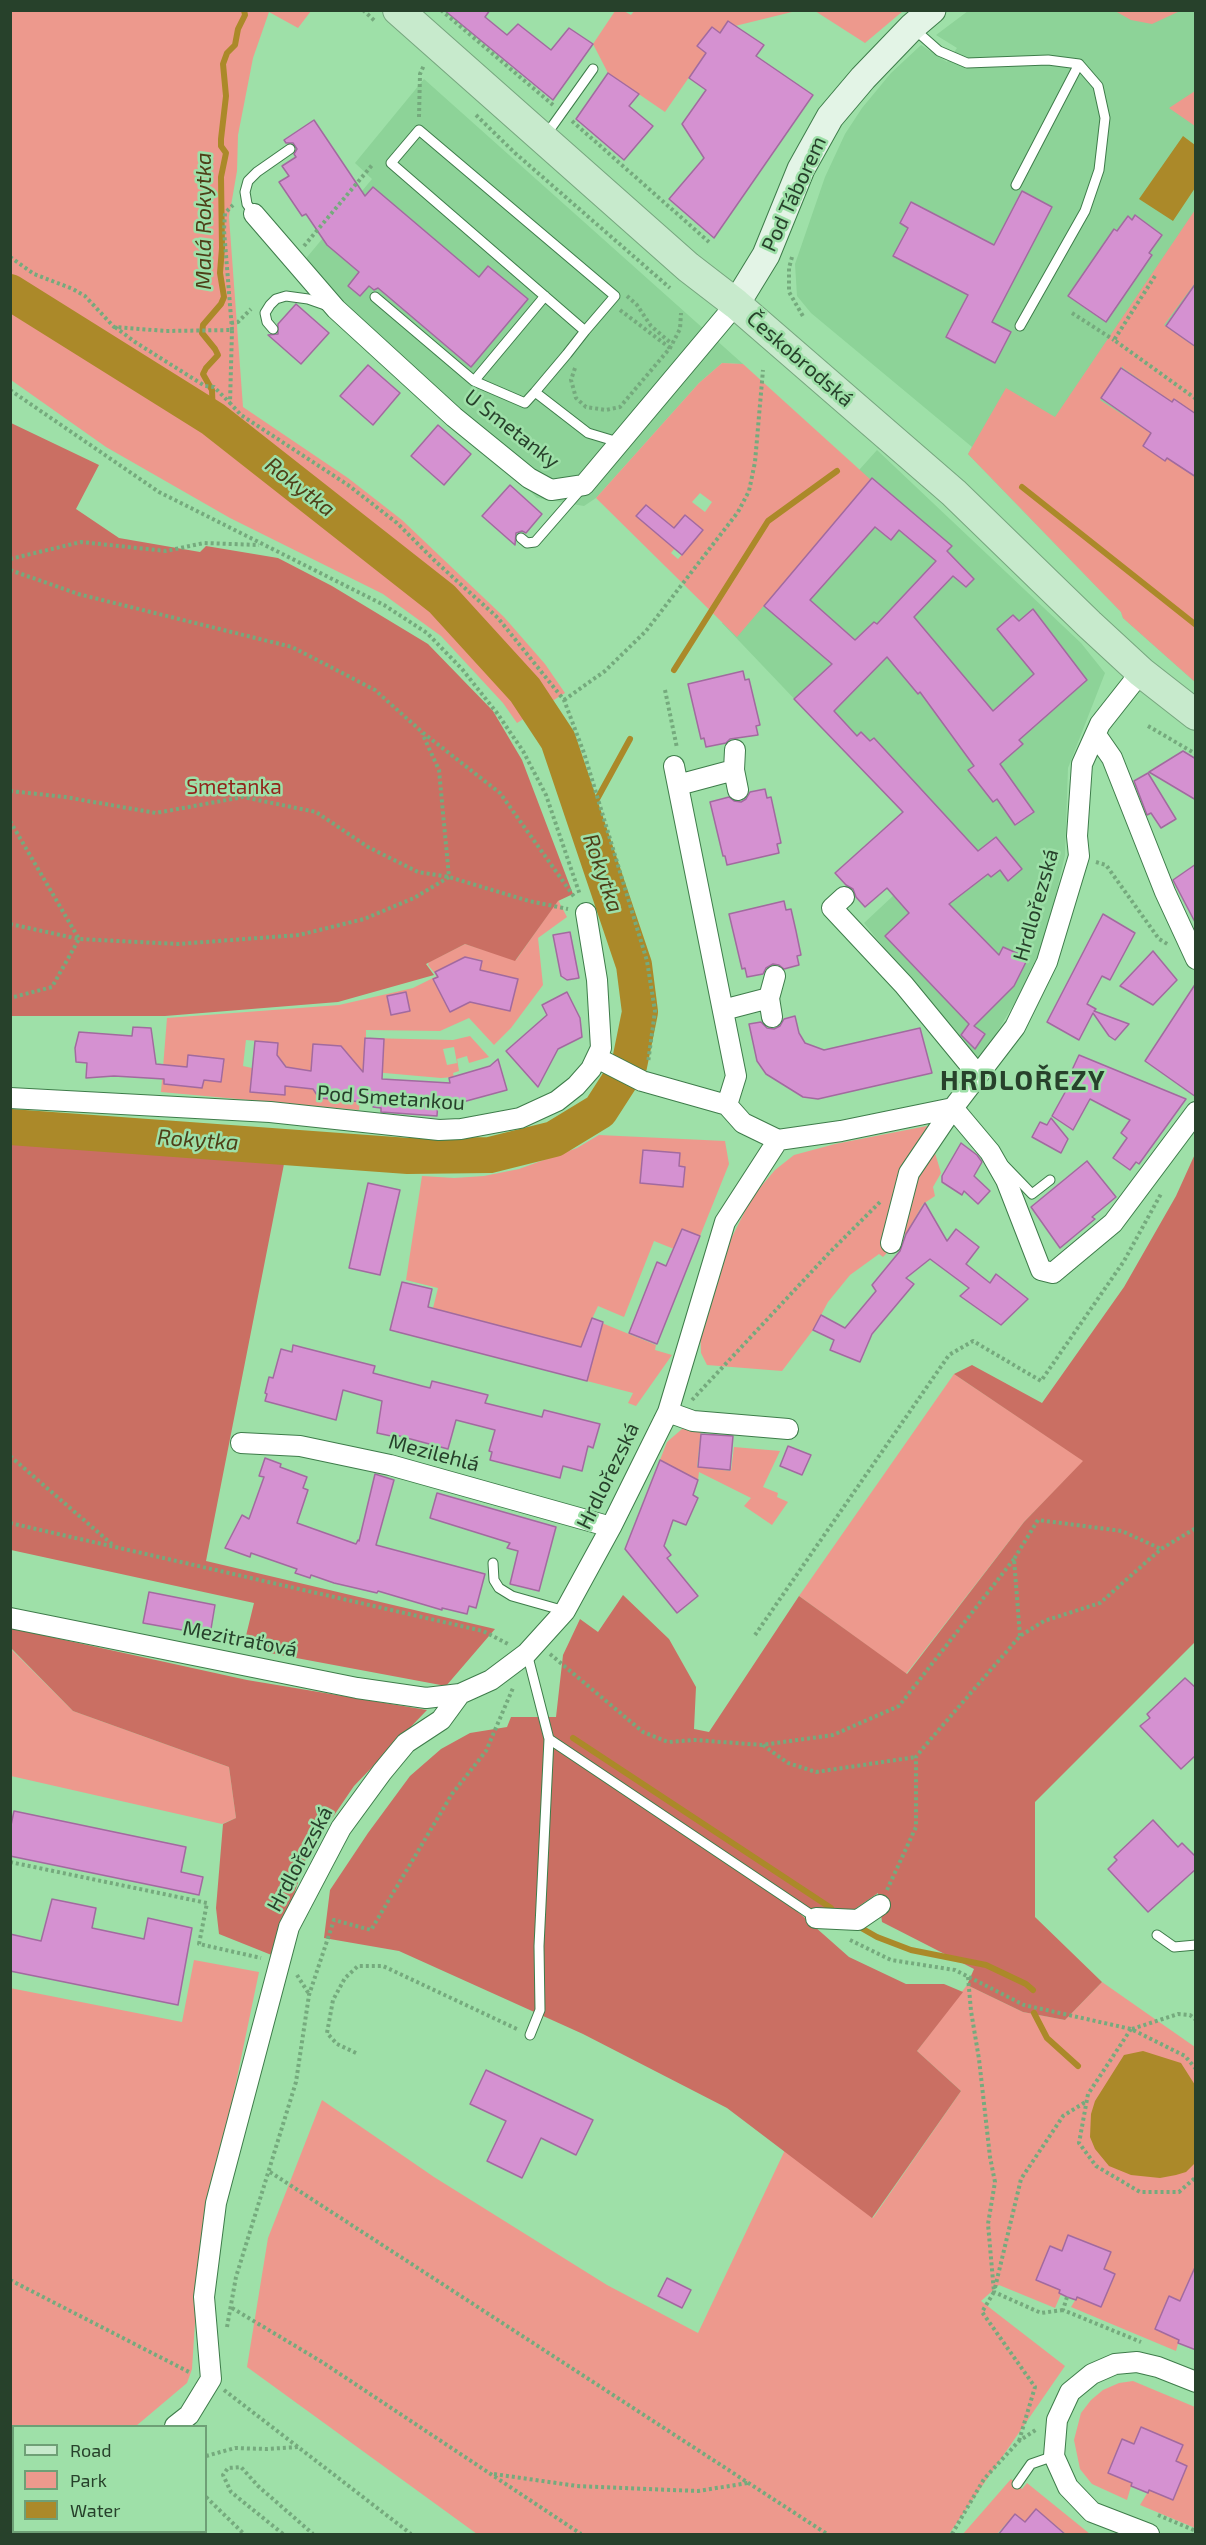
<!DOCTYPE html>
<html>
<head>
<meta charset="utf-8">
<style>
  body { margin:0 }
  #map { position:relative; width:1206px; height:2545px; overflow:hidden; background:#9ee0a8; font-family:"Exo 2",sans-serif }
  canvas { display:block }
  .frame { position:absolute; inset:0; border:12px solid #27412b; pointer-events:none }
  .legend { position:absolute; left:12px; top:2425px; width:195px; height:108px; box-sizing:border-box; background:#9ee0a8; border:2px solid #6ea076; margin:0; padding:8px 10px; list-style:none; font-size:18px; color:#27412b }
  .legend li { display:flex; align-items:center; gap:12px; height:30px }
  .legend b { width:30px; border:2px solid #6ea076 }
</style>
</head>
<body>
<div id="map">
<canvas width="1206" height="2545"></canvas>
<div class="frame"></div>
<ul class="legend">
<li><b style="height:8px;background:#c7eacc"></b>Road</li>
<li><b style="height:16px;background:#ed998d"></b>Park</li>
<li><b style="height:16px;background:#ab8929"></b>Water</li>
</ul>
</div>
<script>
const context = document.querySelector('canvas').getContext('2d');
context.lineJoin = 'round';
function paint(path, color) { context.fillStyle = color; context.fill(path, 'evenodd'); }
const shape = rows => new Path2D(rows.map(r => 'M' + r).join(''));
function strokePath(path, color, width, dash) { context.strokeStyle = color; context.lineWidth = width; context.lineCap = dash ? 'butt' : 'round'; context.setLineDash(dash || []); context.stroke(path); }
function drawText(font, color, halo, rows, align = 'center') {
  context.font = font + ' "Exo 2",sans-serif'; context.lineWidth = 5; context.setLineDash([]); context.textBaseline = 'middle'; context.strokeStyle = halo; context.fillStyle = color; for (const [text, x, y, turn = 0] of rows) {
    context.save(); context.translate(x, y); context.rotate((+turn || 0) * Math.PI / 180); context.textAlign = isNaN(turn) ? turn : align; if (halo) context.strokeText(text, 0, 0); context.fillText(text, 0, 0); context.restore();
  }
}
paint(shape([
  [968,11,1195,11,1195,682,1123,618,1121,612,968,454,972,447,811,313,797,296,795,264,825,177,845,134,862,108,891,73,921,45,947,62,957,48,936,35],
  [424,79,743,364,722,363,699,383,596,498,584,506,537,498,298,268,372,179,355,163],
  [877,450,1081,643,1105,673,1068,768,1065,855,1042,957,978,1064,864,923,940,852,722,623]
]), '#8dd398');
paint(shape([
  [11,10,311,11,298,28,269,12,253,58,238,135,237,171,229,217,243,407,348,478,402,520,504,617,545,664,565,693,517,723,503,703,441,636,383,594,230,518,106,447,11,380],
  [635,10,796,11,735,26,728,21,665,112,608,73,593,44,615,11,624,11,631,15],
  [815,11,903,11,865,43],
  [1115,11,1180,11,1152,24,1131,20],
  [1195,91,1195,126,1169,108],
  [1195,210,1195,283,1164,325,1195,347,1195,414,1175,399,1172,402,1123,368,1123,366,1100,400,1151,433,1143,446,1165,461,1167,458,1195,477,1195,682,1123,618,1121,612,968,454,1006,388,1055,417],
  [722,363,743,364,871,480,737,637,596,498,699,383],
  [700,493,712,502,705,512,692,502],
  [674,528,698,536,678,559,671,553,675,548],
  [558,900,567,917,538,938,543,985,511,1028,494,1045,469,1018,440,1031,366,1030,366,1038,453,1040,470,1036,489,1057,469,1063,467,1056,457,1059,459,1071,453,1073,454,1077,441,1078,362,1071,359,1110,161,1092,167,1018,339,1005,413,988,437,976,428,965,429,962,465,944,516,960],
  [465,957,482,960,480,970,517,979,510,1011,470,1002,450,1012,433,979,438,977,436,972],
  [406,992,410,1011,391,1015,387,996],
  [246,1040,278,1043,277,1055,287,1067,284,1095,250,1092,252,1068,243,1066],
  [454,1047,457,1063,447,1065,443,1049],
  [188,1055,224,1059,221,1082,204,1080,202,1088,185,1086],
  [348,1056,344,1100,320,1098,320,1090,310,1088],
  [166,1065,176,1066,174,1085,164,1084],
  [927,1126,941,1173,933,1187,935,1196,923,1204,907,1232,883,1257,879,1254,850,1275,828,1302,813,1330,782,1371,707,1365,701,1353,700,1326,706,1307,730,1241,752,1197,775,1170,794,1155,835,1144],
  [599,1135,725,1141,729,1164,700,1236,682,1229,674,1249,654,1241,624,1317,598,1306,592,1319,656,1345,655,1350,672,1355,636,1406,628,1403,633,1393,587,1381,595,1351,433,1308,438,1288,406,1280,422,1176,454,1178,484,1176,519,1169,577,1148],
  [643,1150,680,1153,679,1166,640,1183],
  [954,1374,1084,1461,1024,1522,906,1674,799,1596],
  [682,1429,701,1430,697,1467,731,1471,734,1447,780,1451,763,1487,778,1493,777,1497,788,1502,772,1525,744,1506,751,1498,699,1472,698,1480,660,1460,667,1442],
  [10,1648,73,1711,229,1767,236,1818,222,1824,11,1776],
  [194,1960,259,1972,199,2260,192,2369,187,2383,136,2426,14,2426,13,2446,10,2443,10,1988,182,2022],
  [1102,1982,1195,2047,1195,2288,1187,2284,1180,2301,1169,2296,1155,2329,1179,2340,1176,2351,1071,2307,1077,2297,1101,2307,1115,2274,1104,2269,1110,2252,1069,2235,1062,2251,1061,2294,1055,2308,999,2285,981,2301,1065,2366,949,2534,477,2534,247,2367,268,2238,322,2100,434,2177,607,2285,698,2333,785,2150,873,2218,961,2091,917,2051,967,1985,1023,2012,1065,2020],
  [1133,2381,1195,2407,1195,2528,1140,2505,1149,2490,1173,2500,1187,2466,1176,2461,1182,2445,1141,2428,1134,2444,1122,2439,1108,2472,1132,2483,1127,2500,1092,2484,1080,2469,1074,2440,1081,2413,1091,2400,1103,2390,1119,2383],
  [1011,2479,1022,2489,1027,2483,1090,2534,1066,2534,1036,2509,1025,2522,1015,2514,997,2534,963,2534],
  [75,2532,160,2532,163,2534,79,2534]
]), '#ed998d');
paint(shape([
  [11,423,99,465,76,509,119,538,200,552,206,546,278,558,332,586,428,644,493,711,522,760,573,894,558,901,515,961,465,944,426,964,434,975,338,1002,165,1016,11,1016],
  [10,1143,284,1164,206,1561,495,1629,446,1686,243,1648,254,1603,11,1550],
  [1195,1154,1195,1642,1035,1802,1035,1917,1102,1982,1065,2020,1023,2012,967,1985,974,1969,882,1922,878,1893,855,1909,827,1913,797,1911,849,1957,906,1984,944,1984,963,1992,917,2051,961,2091,872,2218,727,2108,583,2034,399,1951,324,1938,330,1890,368,1833,410,1776,441,1749,470,1733,507,1727,511,1717,556,1717,563,1655,580,1619,598,1632,623,1595,669,1639,696,1687,694,1729,709,1732,799,1596,907,1674,1024,1522,1083,1461,954,1374,972,1365,1042,1403,1124,1287,1176,1196],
  [10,1628,247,1680,427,1710,354,1786,307,1855,274,1956,219,1934,216,1908,223,1824,236,1818,229,1767,73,1711,11,1648]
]), '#ca6f63');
paint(shape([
  [1183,136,1195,145,1195,188,1173,221,1139,199],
  [1143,2051,1181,2063,1195,2085,1195,2163,1186,2172,1176,2175,1160,2178,1131,2175,1109,2166,1095,2149,1090,2137,1091,2114,1095,2101,1124,2055]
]), '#ab8929');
strokePath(shape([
  [213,419,212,390,203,374,206,368,218,355,215,349,202,333,203,325,221,304,224,297,220,273,222,248,221,177,226,153,221,146,221,139,226,96,223,64,227,53,235,45,238,29,245,15,244,10],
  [1022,487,1196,625],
  [674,670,768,521,837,471],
  [585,821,630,739],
  [573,1738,831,1908],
  [856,1925,877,1937,911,1950,986,1965,1026,1984,1033,1990],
  [1034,2013,1047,2038,1078,2066]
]), '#ab8929', 6);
strokePath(shape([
  [10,292,213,419,442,599,525,690,558,740,634,965,640,1012,629,1066,600,1111,554,1139,490,1155,408,1156,10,1127]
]), '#ab8929', 36);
const building = shape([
  [444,10,490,10,485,17,507,35,518,24,551,50,569,28,593,44,553,100,444,10],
  [728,21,764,45,756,56,813,95,714,238,669,199,704,158,682,124,706,90,689,78,706,53,697,46,712,27,720,33,728,21],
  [608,73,639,94,629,106,653,126,624,160,576,119,608,73],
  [314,120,365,196,373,187,479,277,488,266,528,299,471,367,378,288,374,290,369,286,360,296,348,286,359,272,327,245,306,214,302,216,279,182,289,176,282,166,296,157,294,154,297,149,293,143,286,143,284,140,314,120],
  [1022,191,1052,207,992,322,1011,332,995,363,946,337,968,295,893,256,908,228,900,223,911,202,994,245,1022,191],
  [1135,215,1162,235,1149,253,1152,255,1106,322,1068,296,1114,229,1117,231,1128,216,1132,220,1135,215],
  [1196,283,1196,347,1166,326,1196,283],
  [296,304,329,333,301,364,268,335,278,334,278,324,296,304],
  [368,365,400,393,373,425,340,396,368,365],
  [1121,368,1172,402,1174,399,1196,414,1196,477,1167,458,1165,461,1143,446,1151,433,1101,398,1121,368],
  [438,425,471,454,444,485,411,456,438,425],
  [872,478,952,546,947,551,974,579,966,587,953,576,914,617,993,711,1034,674,997,629,1013,615,1019,621,1033,609,1087,680,1019,740,1023,744,1000,764,1034,812,1015,825,997,799,993,802,968,770,974,766,920,692,918,694,887,657,834,711,857,736,861,732,870,741,874,738,978,851,996,837,1022,869,1008,881,1000,870,991,877,988,874,949,904,999,955,1003,947,1028,958,1014,986,974,1026,985,1034,975,1049,961,1035,969,1024,885,936,909,913,887,888,865,907,856,897,853,889,846,885,835,873,903,812,794,699,832,664,764,606,872,478],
  [875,527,891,540,899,530,936,561,877,624,874,622,855,640,810,600,875,527],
  [510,485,542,514,526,533,522,531,516,533,515,545,482,516,510,485],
  [646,505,674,528,685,515,703,530,682,555,636,516,646,505],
  [743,671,745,680,749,679,760,725,756,726,758,735,730,739,726,743,706,747,704,738,701,739,688,684,743,671],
  [1183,751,1196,759,1196,800,1149,772,1183,751],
  [1148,773,1176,819,1161,828,1151,813,1147,815,1134,781,1148,773],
  [765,789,767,798,771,797,781,843,777,844,779,853,727,865,725,856,723,856,710,802,729,797,734,801,741,802,746,799,750,792,765,789],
  [1196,864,1196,924,1173,880,1196,864],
  [784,901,786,910,791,909,796,931,801,955,797,956,799,965,784,969,779,965,773,964,766,968,763,974,747,977,745,968,742,969,729,914,784,901],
  [1103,914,1135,933,1110,980,1102,976,1087,1004,1096,1009,1094,1011,1129,1024,1115,1040,1109,1036,1093,1013,1079,1040,1047,1022,1103,914],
  [570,932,579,978,567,980,561,976,553,935,570,932],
  [1153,951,1177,980,1153,1005,1120,986,1153,951],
  [465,957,482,961,480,970,518,979,510,1011,470,1002,450,1012,433,979,438,977,435,972,465,957],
  [1196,983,1196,1097,1145,1061,1196,983],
  [406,992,410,1011,391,1015,387,996,406,992],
  [567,992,580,1018,582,1037,558,1049,538,1087,506,1051,547,1015,542,1005,567,992],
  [795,1016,799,1033,805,1043,824,1050,920,1028,932,1073,818,1099,803,1097,766,1074,757,1061,749,1024,761,1022,767,1028,774,1029,780,1026,784,1019,795,1016],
  [133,1027,151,1028,156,1064,187,1067,188,1055,224,1059,221,1082,204,1080,202,1088,164,1084,164,1079,114,1076,86,1078,87,1063,76,1062,75,1048,79,1032,132,1036,133,1027],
  [365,1038,384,1039,382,1079,450,1083,449,1078,490,1066,498,1059,507,1090,459,1103,438,1101,437,1116,381,1112,381,1108,373,1107,374,1103,319,1098,313,1089,285,1086,285,1095,250,1092,255,1041,278,1043,277,1055,286,1067,311,1071,313,1044,341,1046,363,1072,365,1038],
  [1079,1055,1186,1099,1139,1164,1136,1162,1130,1170,1113,1158,1127,1138,1121,1133,1130,1120,1090,1099,1073,1130,1052,1116,1068,1087,1065,1085,1079,1055],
  [1051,1118,1068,1139,1061,1153,1032,1137,1040,1122,1047,1125,1051,1118],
  [961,1143,977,1155,982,1162,974,1176,990,1191,978,1204,964,1191,962,1195,942,1182,942,1176,961,1143],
  [643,1150,680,1153,679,1166,685,1167,683,1187,640,1183,643,1150],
  [1087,1161,1116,1197,1092,1217,1095,1219,1060,1248,1031,1207,1087,1161],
  [368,1183,400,1190,380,1275,349,1268,368,1183],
  [925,1203,947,1241,956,1229,979,1247,966,1264,990,1283,996,1274,1028,1299,1001,1325,960,1296,969,1288,930,1259,906,1278,914,1284,872,1334,860,1362,830,1350,834,1340,813,1330,821,1315,845,1328,876,1291,872,1285,900,1251,906,1234,925,1203],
  [682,1229,700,1236,657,1344,629,1333,657,1262,666,1266,682,1229],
  [402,1282,432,1289,428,1307,581,1347,592,1318,603,1322,587,1381,390,1330,402,1282],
  [293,1345,375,1366,373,1373,422,1386,430,1388,432,1381,488,1395,485,1403,542,1417,544,1410,600,1424,593,1448,588,1446,582,1471,563,1466,560,1478,490,1460,492,1452,489,1451,495,1430,456,1420,448,1449,392,1434,391,1436,377,1433,382,1401,343,1390,336,1420,265,1401,267,1394,265,1393,269,1377,273,1378,281,1349,292,1352,293,1345],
  [701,1434,733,1436,730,1470,698,1467,701,1434],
  [788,1446,811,1455,802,1475,780,1466,788,1446],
  [265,1458,281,1464,280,1467,307,1477,303,1488,308,1490,297,1523,356,1544,358,1540,359,1541,375,1474,394,1480,376,1545,485,1574,476,1608,469,1606,467,1614,442,1608,442,1610,378,1591,377,1593,334,1583,311,1575,310,1578,295,1573,297,1569,251,1553,250,1557,225,1548,242,1515,249,1519,264,1477,259,1476,265,1458],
  [660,1460,698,1480,693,1495,698,1498,686,1525,673,1520,664,1546,671,1555,667,1558,698,1596,677,1613,625,1549,660,1460],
  [437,1493,556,1527,539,1591,510,1584,518,1551,507,1548,510,1543,430,1518,437,1493],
  [149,1592,215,1605,210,1635,143,1623,149,1592],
  [1185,1678,1196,1688,1196,1755,1181,1769,1140,1726,1150,1718,1147,1714,1185,1678],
  [14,1811,186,1847,181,1872,203,1877,199,1895,10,1856,10,1830,14,1811],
  [1153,1820,1178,1847,1182,1843,1196,1857,1196,1869,1148,1912,1108,1869,1117,1860,1114,1857,1153,1820],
  [52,1899,96,1908,92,1928,144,1939,148,1918,192,1928,178,2005,10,1971,10,1934,41,1941,52,1899],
  [486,2070,593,2120,576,2155,541,2138,522,2178,487,2161,506,2121,470,2104,486,2070],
  [1068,2235,1111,2252,1104,2269,1115,2274,1101,2307,1077,2297,1076,2300,1067,2297,1059,2293,1060,2290,1036,2280,1050,2246,1062,2251,1068,2235],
  [1196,2265,1196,2350,1178,2343,1179,2340,1155,2329,1169,2296,1180,2301,1196,2265],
  [667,2278,691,2290,682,2308,658,2296,667,2278],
  [1141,2427,1183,2445,1176,2461,1187,2466,1173,2500,1149,2490,1148,2493,1131,2486,1132,2483,1108,2473,1122,2439,1134,2444,1141,2427],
  [1036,2509,1066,2535,998,2535,1015,2514,1025,2522,1036,2509]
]);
paint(building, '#d591d1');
strokePath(building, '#a26a9f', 1.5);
const lane = shape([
  [913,28,939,51,967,63,1048,60,1079,64,1098,86,1105,118,1099,170,1085,211,1020,326],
  [546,135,593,69],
  [1016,185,1079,64],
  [254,214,247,204,245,192,248,181,257,172,290,149],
  [545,296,474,381,525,403,535,392,567,354,585,331,615,296,419,130,391,163,585,331],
  [375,297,474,381],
  [273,329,267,322,265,313,270,305,276,299,286,296,308,299,328,306],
  [535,392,588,433,618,442],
  [521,538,527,543,535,542,582,488],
  [1005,1166,1032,1194,1050,1180],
  [493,1563,494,1580,499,1588,512,1596,565,1611],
  [527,1653,549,1739,816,1918],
  [1157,1935,1174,1947,1196,1945],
  [530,2035,540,2010,539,1946,549,1739],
  [1017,2484,1031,2464,1054,2456],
  [10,2506,14,2509]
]);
const street = shape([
  [254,214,336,309,454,417,529,478,551,490,584,485,736,304],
  [1096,735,1112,758,1165,892,1196,959],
  [674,766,736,1076,727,1105],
  [734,770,735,750],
  [678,785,734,770,738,790],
  [844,897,832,908,904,985,978,1075],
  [769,998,772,1017],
  [723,1010,769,998,775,976],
  [597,1058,642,1081,727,1105],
  [10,1098,270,1112,439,1130,461,1129,520,1118,557,1101,576,1086,591,1069,601,1048,597,980,586,913],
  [727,1105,743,1123,778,1140,841,1131,953,1108,1015,1027,1047,962,1079,856,1077,836,1082,764,1100,724,1141,672],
  [891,1243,909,1173,953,1108,990,1152,1006,1180,1041,1270,1053,1273,1113,1223,1196,1112],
  [668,1412,693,1421,788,1429],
  [241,1443,300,1446,390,1465,611,1527],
  [10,1618,357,1688,426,1698,460,1694],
  [816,1918,858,1920,880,1905],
  [175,2426,189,2415,211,2379,204,2297,216,2203,289,1927,341,1828,382,1772,406,1743,441,1720,460,1694,491,1680,527,1653,565,1611,611,1527,668,1412,725,1222,778,1140],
  [40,2532,47,2534],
  [1149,2534,1092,2512,1068,2487,1054,2456,1057,2420,1070,2392,1092,2374,1115,2364,1137,2362,1158,2367,1196,2382]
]);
const secondary = shape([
  [736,304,766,255,801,169,830,117,863,78,912,27,932,10]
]);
const primary = shape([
  [398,10,688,267,736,304,954,493,1089,624,1141,672,1196,715]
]);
strokePath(lane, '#3e7c4a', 11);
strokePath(street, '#3e7c4a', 22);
strokePath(secondary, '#3e7c4a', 29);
strokePath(primary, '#76a67e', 32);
strokePath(shape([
  [363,10,376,22],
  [441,10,553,105],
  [476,115,515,153,670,288],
  [419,117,420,74,424,65],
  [572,121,709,242],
  [304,246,373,164],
  [10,257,34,274,73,289,85,296,114,327,166,331,232,330,230,403,241,415,348,485,397,523,436,562,498,618,564,700,584,753,647,961,655,1011,648,1063],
  [792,257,789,268,789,292,804,318],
  [1155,276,1114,340,1196,399],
  [627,296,637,305,651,326,672,344],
  [620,310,670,348],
  [1072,313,1114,340],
  [231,323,238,322,251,309],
  [115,327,135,342,205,386,214,387,230,403],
  [232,330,224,230,225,213,233,205],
  [575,368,571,380,576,398,586,407,606,410,620,407,670,348,680,329,681,313],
  [10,390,159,492,384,605,427,633,462,669,497,713,523,751,546,795,580,895],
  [10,559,81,542,166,551,204,543,259,545],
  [10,570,78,594,292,647,375,690,422,732,500,793,575,898],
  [665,690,677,748],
  [564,700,605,671,646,631,738,512,749,491,755,462,763,370],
  [1148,726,1196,754],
  [10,791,65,797,156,813,243,797,316,812,368,847,418,872,449,877,529,901,568,909],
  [10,821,79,939,52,987,10,998],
  [1096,862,1106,865,1159,939,1169,945],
  [10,924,79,939,178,944,299,935,364,919,414,898,449,877,439,770,422,733],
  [692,1400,830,1252,881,1201],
  [10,1456,114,1546],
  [10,1523,483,1631,508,1644],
  [755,1635,949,1355,973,1341,1041,1381,1124,1261,1162,1192],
  [1020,1636,1014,1559,1038,1520,1122,1531,1161,1549],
  [550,1654,643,1732,668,1742,695,1740,762,1745,833,1735,899,1706,1014,1559],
  [763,1745,788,1763,816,1772,916,1757],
  [10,1862,207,1903,199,1944,261,1958],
  [887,1890,916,1827,916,1757,924,1747,1020,1636,1044,1621,1100,1603,1161,1549,1196,1528],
  [850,1940,891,1960,955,1970,1024,2005,1131,2029,1185,2056,1196,2069],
  [297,1975,309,1994],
  [968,1977,971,2011,979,2059,990,2157,995,2182,988,2224,994,2292,982,2312,1035,2387,1019,2441],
  [1131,2029,1088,2094,1079,2143,1096,2166,1140,2192,1179,2192,1196,2177],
  [1132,2029,1178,2014,1190,2015,1196,2020],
  [356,2053,337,2044,327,2033,333,2000,345,1978,358,1966,383,1966,519,2030],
  [270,2172,827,2534],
  [10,2280,191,2373],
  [1067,2297,1063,2310,1141,2342],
  [232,2308,322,2362,581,2534],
  [1063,2310,1041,2313,994,2292,1021,2179,1063,2116,1087,2101],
  [227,2327,236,2277,296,2082,309,1995,334,1920,371,1930,452,1794,486,1751,513,1688],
  [224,2390,411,2534],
  [206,2456,235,2448,266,2449,299,2447],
  [10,2459,14,2462],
  [494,2474,577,2486,647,2489,698,2491,748,2483],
  [206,2497,244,2534],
  [1158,2515,1196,2531],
  [180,2532,182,2534],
  [77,2534,79,2532],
  [283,2534,231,2492,223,2475,228,2468,241,2467,258,2486,313,2534],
  [952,2534,984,2479,1019,2441,1037,2429]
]), '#75aa7d', 4, [3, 3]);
strokePath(lane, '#fff', 9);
strokePath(street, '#fff', 20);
strokePath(secondary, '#e3f4e6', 27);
strokePath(primary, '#c7eacc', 30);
drawText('21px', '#27412b', '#9ee0a8', [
  ["Pod Táborem",794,194,-65],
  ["Českobrodská",800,359,41],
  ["U Smetanky",512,429,38],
  ["Hrdlořezská",1036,905,-74],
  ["Pod Smetankou",391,1098,4],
  ["Mezilehlá",434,1453,15],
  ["Hrdlořezská",608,1476,-64],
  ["Mezitraťová",240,1639,11],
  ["Hrdlořezská",300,1859,-62]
]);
drawText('21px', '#92241c', '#9ee0a8', [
  ["Smetanka",234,787]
]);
drawText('italic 22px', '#4e3f18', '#9ee0a8', [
  ["Malá Rokytka",204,221,-90],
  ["Rokytka",300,487,38],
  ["Rokytka",603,873,71],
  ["Rokytka",198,1140,4]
]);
context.letterSpacing = '1.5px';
drawText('bold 27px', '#27412b', '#9ee0a8', [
  ["HRDLOŘEZY",1023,1081]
]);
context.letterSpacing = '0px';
</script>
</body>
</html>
